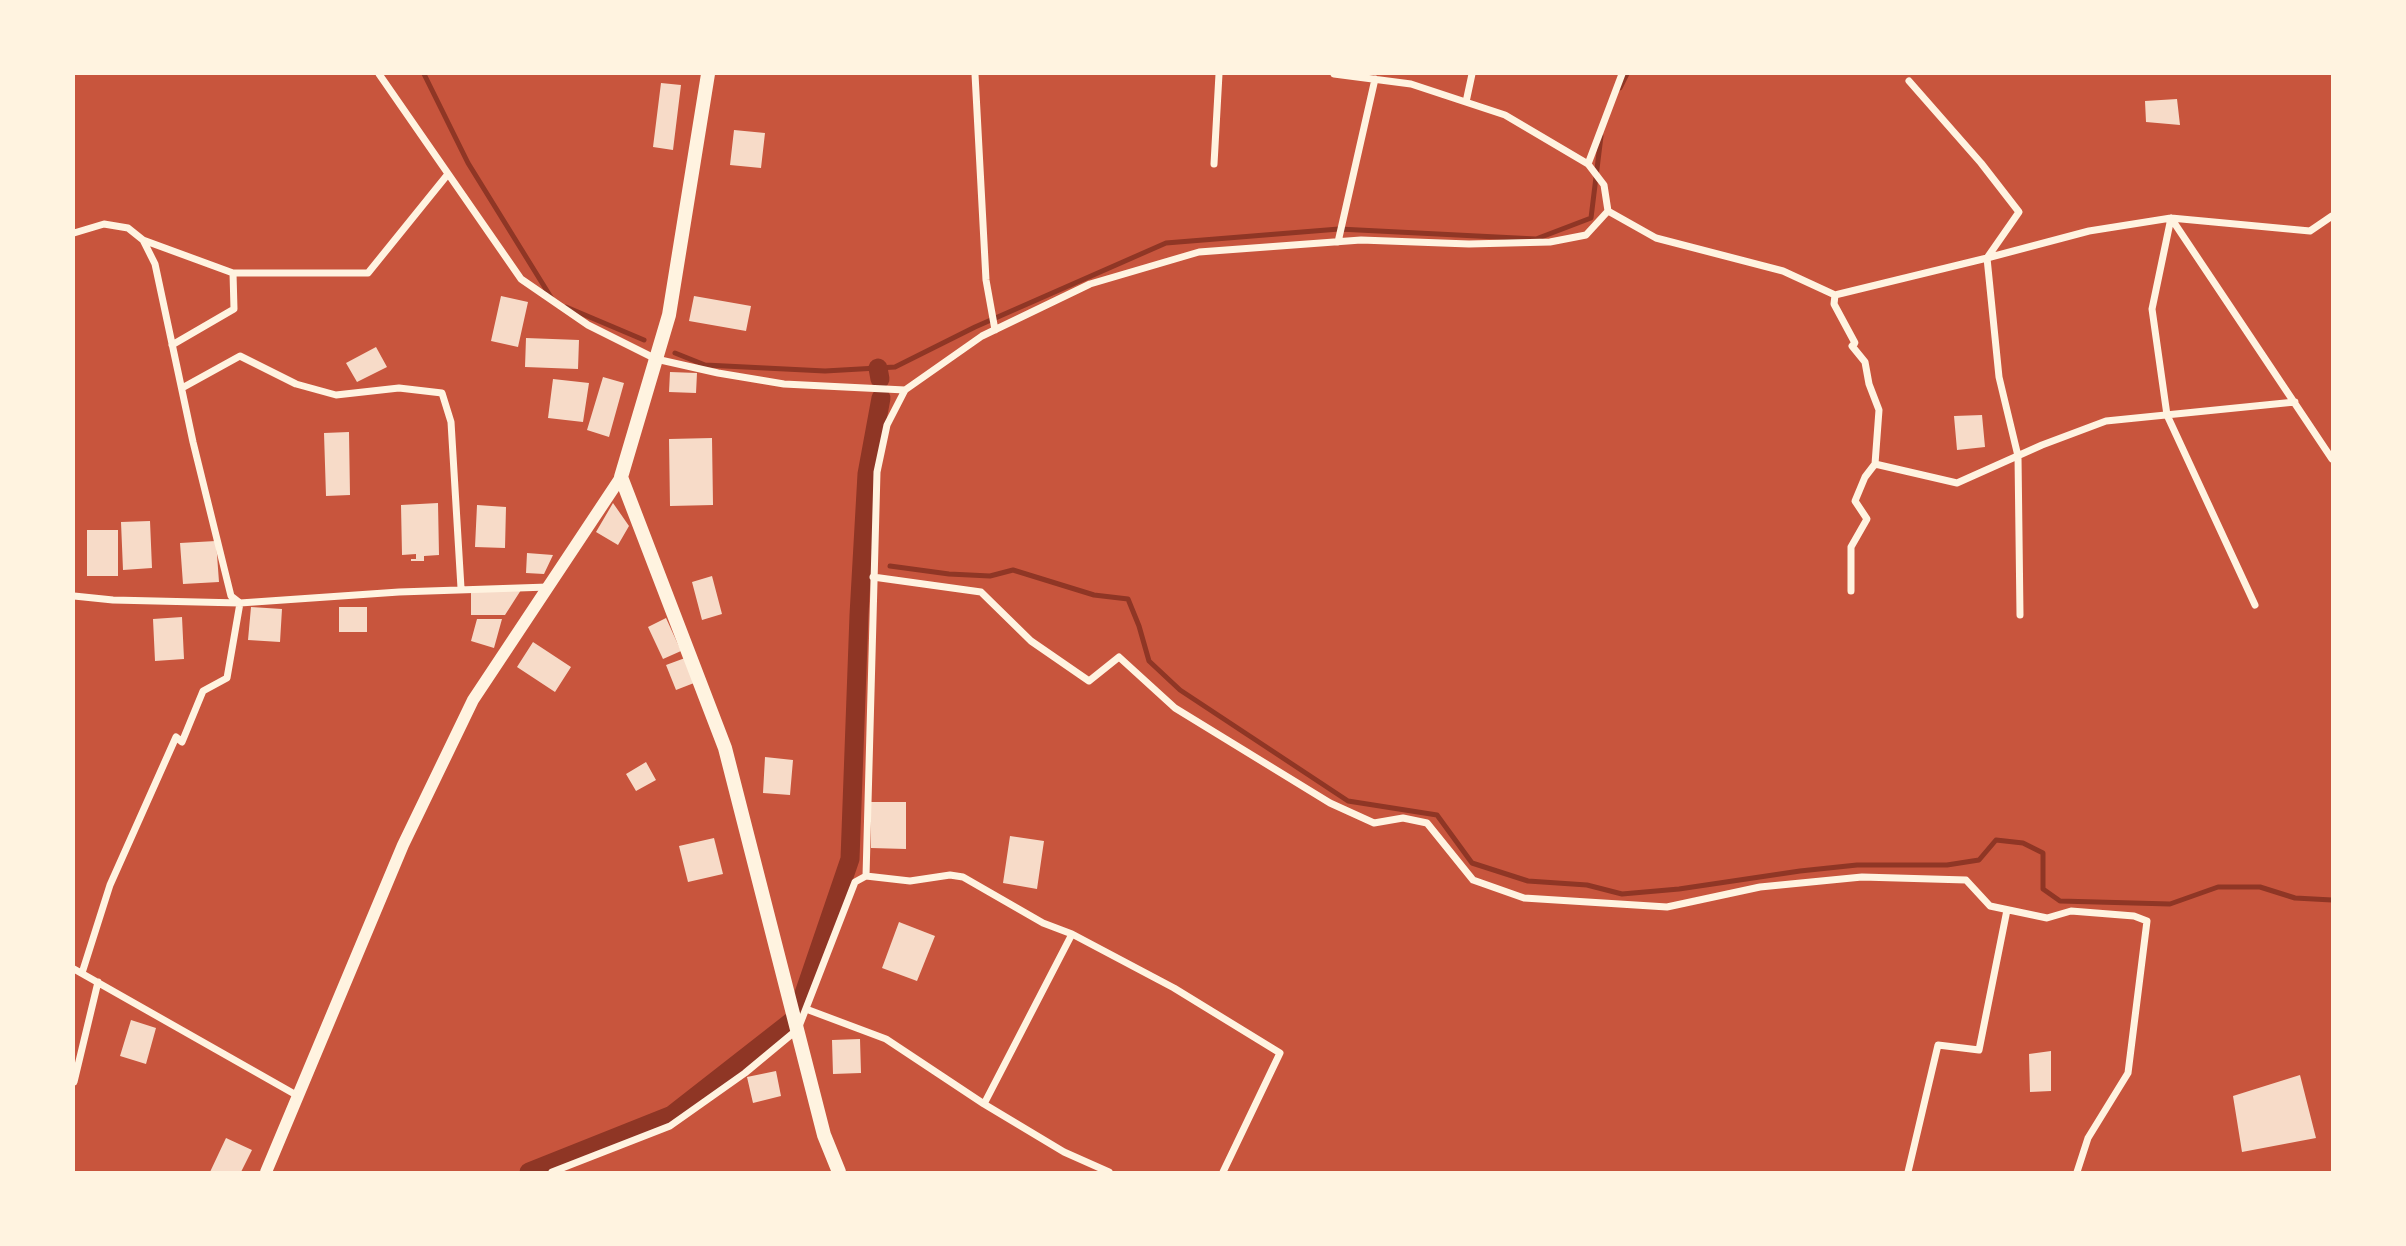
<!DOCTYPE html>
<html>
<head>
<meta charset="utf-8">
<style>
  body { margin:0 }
  #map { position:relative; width:2406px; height:1246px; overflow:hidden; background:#c8553d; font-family:"Alegreya Sans",sans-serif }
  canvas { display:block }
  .frame { position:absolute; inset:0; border:75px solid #fff3e0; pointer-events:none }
</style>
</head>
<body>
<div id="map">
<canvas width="2406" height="1246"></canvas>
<div class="frame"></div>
</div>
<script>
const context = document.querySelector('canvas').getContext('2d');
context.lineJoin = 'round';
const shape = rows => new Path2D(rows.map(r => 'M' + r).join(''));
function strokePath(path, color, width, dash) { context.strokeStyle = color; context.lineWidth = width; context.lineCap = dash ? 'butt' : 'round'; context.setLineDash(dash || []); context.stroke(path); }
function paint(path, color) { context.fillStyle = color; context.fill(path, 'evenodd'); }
strokePath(shape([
  [424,74,468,163,552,299],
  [1620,88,1627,74],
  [566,307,644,340],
  [675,353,705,365,825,371,895,367,975,327,1166,243,1339,229,1536,239,1591,218,1601,136],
  [862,565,864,565],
  [890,566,949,574,990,576,1013,570,1094,595,1128,599,1139,626,1149,661,1180,690,1348,801,1437,815,1472,863,1528,881,1587,885,1622,894,1679,889,1800,871,1857,865,1947,865,1979,860,1996,840,2023,843,2043,853,2043,889,2060,901,2170,904,2218,887,2260,887,2295,898,2332,900]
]), '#8f3625', 5);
strokePath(shape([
  [878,368,880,379],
  [797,1014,850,859,859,615,867,474,881,398],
  [529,1172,672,1115,791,1022]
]), '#8f3625', 19);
paint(shape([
  [661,83,681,85,673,150,653,147],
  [2177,99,2180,125,2146,122,2145,101],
  [734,130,765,133,761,168,730,165],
  [501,296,528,302,518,347,491,341],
  [694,296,751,306,746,331,689,321],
  [526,338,579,340,578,369,525,367],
  [376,347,387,367,357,382,346,363],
  [670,372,697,373,696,393,669,392],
  [603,377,624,383,609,437,587,430],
  [553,379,589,383,583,422,548,418],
  [1982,415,1985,447,1957,450,1954,416],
  [349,432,350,495,326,496,324,433],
  [712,438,713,505,670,506,669,439],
  [438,503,439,555,424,556,424,561,411,561,411,559,416,559,416,554,402,555,401,505],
  [613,503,629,526,618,545,596,532],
  [477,505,506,507,505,548,475,547],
  [150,521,152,568,123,570,121,522],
  [87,530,118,530,118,576,87,576],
  [216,541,219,582,183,584,180,543],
  [527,553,553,555,544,574,526,573],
  [712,576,722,614,702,620,692,582],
  [521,590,505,615,471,615,471,591],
  [251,607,282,609,280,642,248,640],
  [339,607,367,607,367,632,339,632],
  [182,617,184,659,155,661,153,619],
  [666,618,681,651,663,659,648,627],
  [477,619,502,619,494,648,471,641],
  [533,642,571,667,555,692,517,667],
  [685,658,694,683,676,690,666,665],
  [765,757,793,760,790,795,763,793],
  [646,762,656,780,636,791,626,774],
  [871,802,906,802,906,849,871,848],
  [1010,836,1044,841,1037,889,1003,883],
  [714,838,723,874,688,882,679,846],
  [899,922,935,936,917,981,882,968],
  [131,1020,156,1028,146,1064,120,1056],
  [860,1039,861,1073,833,1074,832,1040],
  [2051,1051,2051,1091,2030,1092,2029,1054],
  [776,1071,781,1096,753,1103,747,1077],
  [2300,1075,2316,1138,2242,1152,2233,1096],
  [226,1138,252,1150,241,1172,210,1172]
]), '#f7dbc8');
strokePath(shape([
  [379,74,521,279,588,325,656,359,718,373,784,384,905,390],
  [975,74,986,280,995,330],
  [1909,81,1981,163,2019,212,1987,258,1999,377,2018,456,2020,615],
  [1466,102,1472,74],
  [1214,164,1219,74],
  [1588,164,1622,74],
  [1608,211,1656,238,1783,271,1835,295],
  [2171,218,2152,309,2167,415,2255,605],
  [2171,218,2332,459],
  [74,233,104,224,128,228,143,240,155,264,193,442,231,596,240,603,399,592,548,587],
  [143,240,233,273,368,273,448,174],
  [1338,242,1375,79],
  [172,345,234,309,233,273],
  [182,388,240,356,296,384,336,395,399,388,442,393,451,422,461,588],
  [1875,464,1957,483,2042,445,2106,421,2295,402],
  [873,577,981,592,1031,641,1089,681,1119,657,1175,708,1330,803,1374,823,1403,818,1427,823,1473,880,1524,898,1667,907,1760,887,1862,877,1966,880,1990,906,2047,918,2071,911,2134,916,2147,921,2128,1073,2088,1138,2077,1172],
  [1851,591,1851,547,1867,519,1855,501,1865,477,1875,464,1879,410,1869,384,1865,362,1852,346,1855,343,1834,304,1835,295,1987,258,2089,231,2171,218,2310,231,2332,216],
  [74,596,113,600,240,603,227,678,203,691,182,742,176,737,110,885,82,973],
  [866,876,877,472,887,425,905,390,982,336,1090,284,1199,252,1361,240,1469,244,1550,242,1586,235,1608,211,1604,185,1588,164,1505,115,1411,84,1334,74],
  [74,969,298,1096],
  [806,1009,886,1039,984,1104,1064,1152,1109,1172],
  [74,1082,98,982],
  [984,1104,1072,934],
  [552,1172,670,1126,745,1073,798,1029,855,882,866,876,910,881,950,875,963,877,1043,923,1072,934,1174,988,1280,1053,1223,1172],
  [1908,1172,1938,1045,1979,1050,2007,910]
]), '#fff3e0', 7);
strokePath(shape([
  [266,1172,403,845,473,700,621,477]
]), '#fff3e0', 12);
strokePath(shape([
  [708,74,669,315,621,477,725,748,824,1135,839,1172]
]), '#fff3e0', 14);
</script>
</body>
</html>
